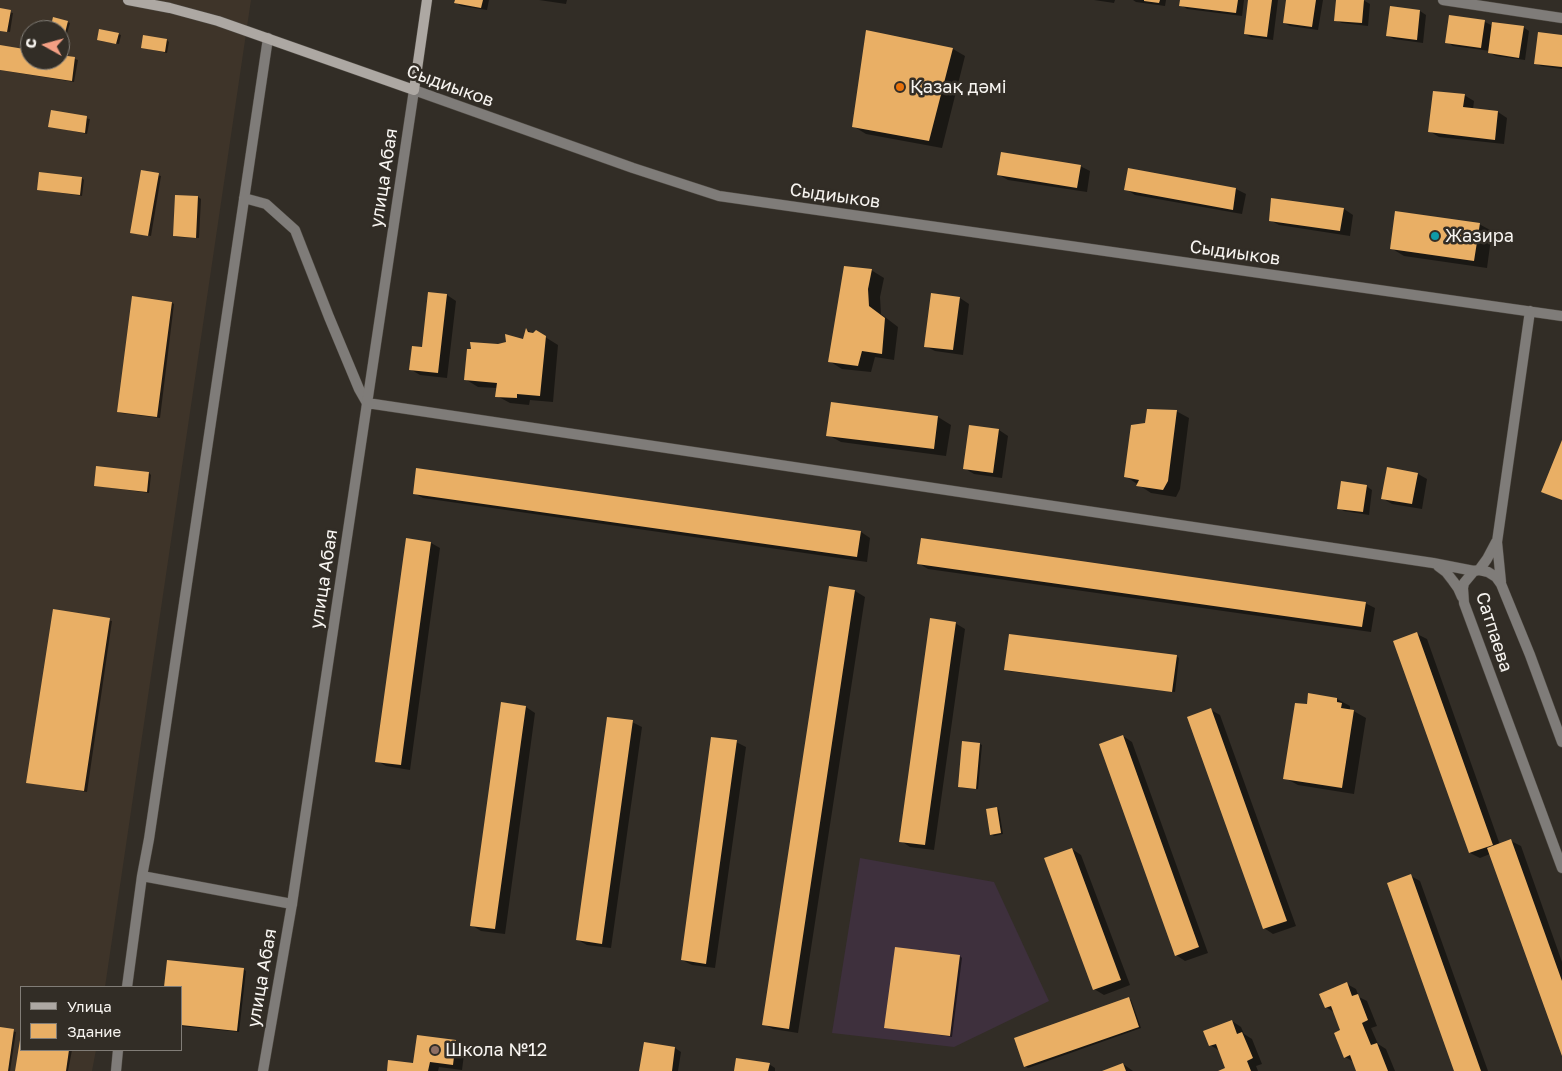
<!DOCTYPE html>
<html>
<head>
<meta charset="utf-8">
<style>
  body { margin:0 }
  #map { position:relative; width:1562px; height:1071px; overflow:hidden; background:#322d26; font-family:"Golos Text",sans-serif }
  canvas { display:block }
  .legend { position:absolute; left:20px; top:986px; width:162px; height:65px; box-sizing:border-box; background:#322d26; border:1px solid #817d77; margin:0; padding:6px 9px; list-style:none; font-size:15px; color:#f7f4f0 }
  .legend li { display:flex; align-items:center; gap:10px; height:25px }
  .legend b { width:25px; border:1px solid #817d77 }
  .north { position:absolute; left:20px; top:20px; width:50px; height:50px; box-sizing:border-box; background:#322d26; border:1px solid #817d77; border-radius:50%; rotate:277deg; font-size:14px; font-weight:700; line-height:20px; text-align:center; color:#f7f4f0 }
  .north::after { content:''; display:block; margin:auto; width:18px; height:22px; background:#f39f84; clip-path:polygon(50% 0,100% 100%,50% 72%,0 100%) }
</style>
</head>
<body>
<div id="map">
<canvas width="1562" height="1071"></canvas>
<ul class="legend">
<li><b style="height:6px;background:#ada8a3"></b>Улица</li>
<li><b style="height:14px;background:#e9af65"></b>Здание</li>
</ul>
<div class="north">С</div>
</div>
<script>
const context = document.querySelector('canvas').getContext('2d');
context.lineJoin = 'round';
function paint(path, color) { context.fillStyle = color; context.fill(path, 'evenodd'); }
const shape = rows => new Path2D(rows.map(r => 'M' + r).join(''));
function strokePath(path, color, width, dash) { context.strokeStyle = color; context.lineWidth = width; context.lineCap = dash ? 'butt' : 'round'; context.setLineDash(dash || []); context.stroke(path); }
function drawText(font, color, halo, rows, align = 'center') {
  context.font = font + ' "Golos Text",sans-serif'; context.lineWidth = 5; context.setLineDash([]); context.textBaseline = 'middle'; context.strokeStyle = halo; context.fillStyle = color; for (const [text, x, y, turn = 0] of rows) {
    context.save(); context.translate(x, y); context.rotate((+turn || 0) * Math.PI / 180); context.textAlign = isNaN(turn) ? turn : align; if (halo) context.strokeText(text, 0, 0); context.fillText(text, 0, 0); context.restore();
  }
}
paint(shape([
  [0,0,251,0,105,987,21,987,21,1050,96,1050,92,1071,0,1071],
  [30,30,60,30,60,60,30,60]
]), '#3e3429');
paint(shape([
  [860,858,994,882,1049,1001,954,1047,832,1033]
]), '#3e303d');
paint(shape([
  [456,0,489,0,487,10,461,6,455,2],
  [539,0,567,0,566,4],
  [1094,0,1115,0,1114,3],
  [1133,0,1166,0,1165,6,1136,2],
  [1181,0,1244,0,1242,16,1187,9,1181,5],
  [1249,0,1278,0,1273,40,1251,37,1245,34],
  [1288,0,1323,0,1318,30,1290,26,1284,23],
  [1337,0,1363,0,1370,4,1368,26,1342,23,1335,20],
  [1391,8,1420,11,1426,15,1423,43,1394,39,1388,36],
  [0,10,13,13,10,32,0,31],
  [1451,17,1485,22,1493,26,1523,27,1529,31,1525,60,1496,56,1490,53,1490,51,1453,46,1447,42],
  [67,22,70,23,66,37,60,36,60,30,51,30],
  [118,34,121,35,119,44,101,41],
  [1562,36,1562,69,1541,66,1535,63],
  [167,40,169,42,167,53,144,48],
  [0,47,30,51,30,60,60,60,60,56,75,59,78,60,74,82,0,70],
  [953,49,965,56,942,148,866,134,853,126],
  [1464,95,1474,101,1473,109,1498,112,1507,118,1504,144,1439,137,1429,131],
  [52,112,90,119,87,134,50,126],
  [1080,166,1090,171,1087,192,1008,180,999,175],
  [1129,170,1236,189,1246,194,1242,214,1135,195,1126,189],
  [142,171,161,176,151,236,134,233],
  [82,178,84,180,82,196,41,190],
  [176,196,198,197,201,199,199,238,176,237,174,236],
  [1272,200,1344,209,1353,215,1350,236,1279,225,1270,220],
  [1479,224,1492,231,1487,268,1404,256,1391,248],
  [871,270,884,278,880,297,881,314,898,327,894,360,875,357,871,372,842,369,829,361],
  [932,294,960,298,969,304,963,355,935,351,925,346],
  [447,295,456,301,447,378,420,375,410,369,423,348],
  [172,303,174,304,160,418,120,413,118,411],
  [527,330,534,334,537,332,558,345,553,402,530,400,529,405,510,403,497,396,497,388,478,387,465,379,498,345,524,340],
  [1176,411,1189,418,1180,489,1176,497,1151,493,1125,476,1146,424],
  [938,417,951,425,946,456,841,442,828,435],
  [971,426,999,430,1008,436,1002,478,974,474,964,468],
  [149,473,151,475,149,493,98,486],
  [1418,474,1427,479,1422,509,1392,504,1382,498],
  [1366,486,1372,490,1369,515,1344,511,1338,508],
  [414,493,861,532,870,538,867,562,423,498],
  [431,543,440,548,410,770,386,766,377,761],
  [918,563,1365,603,1375,608,1371,632,928,569],
  [830,587,855,591,865,597,798,1033,773,1029,764,1024],
  [54,611,112,621,87,792,30,783],
  [955,623,965,629,934,850,910,847,901,841],
  [1417,634,1427,639,1500,845,1511,841,1521,846,1562,962,1562,1053,1490,854,1480,858,1470,853],
  [1176,656,1179,658,1175,692,1008,671,1006,670],
  [1337,699,1350,706,1350,709,1366,718,1354,794,1298,785,1285,778,1308,706],
  [526,707,535,713,505,934,481,931,471,925],
  [1211,710,1220,715,1296,926,1273,934,1264,928],
  [632,722,642,727,611,948,587,945,578,940],
  [1123,736,1132,742,1208,953,1185,961,1176,955],
  [736,742,746,747,715,968,692,965,682,960],
  [980,744,982,745,978,789,962,788,959,786],
  [996,808,999,810,1003,834,994,836,991,834],
  [1072,849,1081,855,1130,985,1104,995,1094,989],
  [1411,876,1420,881,1488,1071,1455,1071],
  [960,956,962,958,952,1037,886,1027],
  [168,961,243,969,246,971,239,1032,181,1026,181,987,165,987],
  [1347,984,1356,989,1359,997,1367,1001,1377,1026,1371,1028,1378,1044,1386,1049,1395,1071,1357,1071,1354,1062,1345,1057,1342,1031,1335,1013,1326,1007],
  [1128,998,1131,1000,1141,1028,1028,1068,1025,1066],
  [1232,1021,1241,1027,1244,1034,1252,1039,1262,1064,1256,1066,1258,1071,1221,1071,1227,1069,1220,1051,1210,1045],
  [0,1028,16,1032,10,1071,0,1071],
  [21,1041,21,1050,72,1050,68,1071,17,1071],
  [456,1041,465,1047,462,1070,439,1067,438,1071,388,1071,414,1064],
  [675,1048,681,1052,678,1071,641,1071],
  [769,1064,775,1068,775,1071,735,1071],
  [1123,1064,1133,1071,1105,1071]
]), '#0007');
paint(shape([
  [455,0,483,0,481,8,454,3],
  [1144,0,1160,0,1159,3,1144,1],
  [1180,0,1238,0,1236,13,1179,6],
  [1248,0,1272,0,1267,37,1244,34],
  [1286,0,1316,0,1312,27,1283,23],
  [1336,0,1364,0,1362,23,1334,21],
  [1390,6,1420,10,1417,40,1386,36],
  [0,8,11,10,7,32,0,31],
  [1449,15,1485,20,1481,48,1445,43],
  [53,17,68,21,64,37,60,36,60,30,50,30],
  [1492,22,1524,26,1519,58,1488,53],
  [99,29,119,33,116,44,97,40],
  [866,30,953,48,929,141,852,127],
  [1538,32,1562,35,1562,67,1534,64],
  [143,35,167,39,165,52,141,48],
  [0,45,30,50,30,60,60,60,60,55,75,57,72,81,0,70],
  [1433,91,1465,94,1463,107,1498,111,1495,140,1428,132],
  [51,110,87,116,85,133,48,127],
  [1001,152,1081,165,1077,188,997,175],
  [1128,168,1236,188,1233,210,1124,190],
  [141,170,159,173,148,236,130,233],
  [39,172,82,177,80,195,37,190],
  [175,195,198,196,196,238,173,236],
  [1271,198,1344,208,1340,231,1269,221],
  [1395,211,1480,223,1474,261,1390,249],
  [844,266,872,269,868,289,869,306,885,318,882,354,862,351,858,366,828,362],
  [428,292,447,294,438,373,409,370,412,346,422,347],
  [931,293,960,297,953,350,924,347],
  [132,296,172,302,157,417,117,412],
  [526,328,528,332,533,333,536,330,546,336,540,396,517,394,517,398,495,397,497,383,464,380,467,349,471,349,470,342,498,344,506,342,505,334,523,339],
  [831,402,938,416,934,449,826,436],
  [1147,409,1177,410,1168,481,1163,490,1136,486,1139,480,1124,477,1131,425,1145,423],
  [969,425,999,429,993,473,963,469],
  [1562,440,1562,500,1541,492],
  [96,466,149,472,147,492,94,486],
  [1387,467,1418,473,1412,504,1381,499],
  [416,468,861,531,857,557,413,494],
  [1341,481,1367,485,1363,512,1337,509],
  [406,538,431,542,401,765,375,762],
  [921,538,1366,602,1362,627,917,564],
  [829,586,855,590,789,1029,762,1025],
  [53,609,110,618,84,791,26,783],
  [930,618,956,622,925,845,899,842],
  [1417,632,1493,845,1469,853,1393,641],
  [1009,634,1177,655,1172,692,1004,670],
  [1308,693,1337,698,1337,702,1342,703,1341,708,1354,710,1342,788,1283,779,1295,703,1307,704],
  [501,702,526,706,495,929,470,926],
  [1211,708,1287,921,1263,929,1187,717],
  [607,717,633,720,602,944,576,940],
  [1123,735,1199,947,1175,956,1099,744],
  [711,737,737,740,706,964,681,960],
  [962,741,980,743,976,789,958,787],
  [997,807,1001,833,990,835,986,809],
  [1511,839,1562,981,1562,1056,1487,848],
  [1072,848,1121,980,1093,990,1044,858],
  [1411,874,1481,1071,1454,1071,1387,883],
  [895,947,960,955,950,1036,884,1028],
  [167,960,244,968,237,1031,181,1025,181,987,164,987],
  [1347,982,1352,996,1358,994,1368,1020,1362,1023,1371,1045,1377,1043,1388,1071,1356,1071,1350,1055,1344,1058,1334,1033,1340,1030,1331,1006,1325,1008,1319,994],
  [1129,997,1139,1027,1024,1067,1014,1038],
  [1232,1020,1237,1034,1242,1032,1253,1058,1247,1061,1251,1071,1218,1071,1225,1068,1216,1044,1209,1046,1203,1031],
  [0,1027,14,1029,8,1071,0,1071],
  [417,1035,456,1040,453,1065,430,1062,428,1071,387,1071,388,1060,413,1063],
  [20,1040,21,1050,69,1050,66,1071,15,1071],
  [644,1042,675,1047,672,1071,639,1071],
  [736,1058,770,1063,768,1071,734,1071],
  [1123,1063,1126,1071,1102,1071]
]), '#e9af65');
const minor = shape([
  [1443,0,1562,18],
  [244,198,266,204,295,230,329,317,359,389,367,403],
  [142,876,292,904],
  [127,987,142,876,149,839,268,38],
  [116,1071,118,1050]
]);
const tertiary = shape([
  [367,403,1433,563,1474,571,1479,570,1488,572,1496,577,1501,584,1530,655,1562,742],
  [1438,566,1446,572,1453,581,1458,588,1462,597],
  [1479,570,1487,559,1496,542],
  [1474,571,1464,583,1463,588,1464,603,1562,868],
  [1501,582,1497,542,1530,311],
  [263,1071,292,904,414,90,633,168,719,196,1562,316]
]);
const secondary = shape([
  [128,0,170,8,218,21,414,90,427,0]
]);
strokePath(minor, '#4e4942', 11);
strokePath(tertiary, '#4e4942', 11);
strokePath(secondary, '#4e4942', 11);
strokePath(minor, '#7f7c79', 10);
strokePath(tertiary, '#7f7c79', 10);
strokePath(secondary, '#ada8a3', 10);
for (const [x, y, r, color] of [
  [900,87,5,"#e8710a"],
  [1435,236,5,"#0f9aa8"],
  [435,1050,5,"#8d6e63"]
]) { const dot = new Path2D(); dot.arc(x, y, r, 0, 2 * Math.PI); context.fillStyle = color; context.fill(dot); strokePath(dot, '#322d26', 2); }
drawText('18px', '#f7f4f0', '#322d26', [
  ["Сыдиыков",450,86,20],
  ["улица Абая",384,178,-81],
  ["Сыдиыков",835,196,8],
  ["Сыдиыков",1235,253,8],
  ["улица Абая",324,579,-81],
  ["Сатпаева",1494,632,72],
  ["улица Абая",262,978,-80]
]);
drawText('18px', '#f7f4f0', '#322d26', [
  ["Қазақ дәмі",910,87],
  ["Жазира",1445,236],
  ["Школа №12",445,1050]
], 'left');
</script>
</body>
</html>
